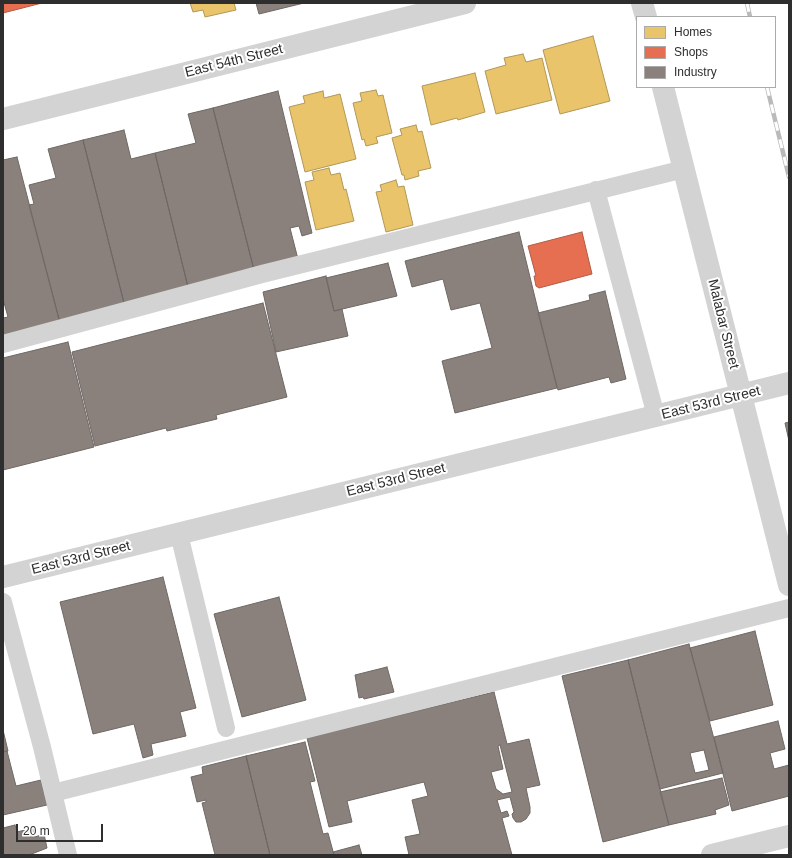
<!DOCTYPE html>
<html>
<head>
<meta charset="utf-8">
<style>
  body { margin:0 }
  #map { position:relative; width:792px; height:858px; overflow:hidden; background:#fff; font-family:Helvetica,sans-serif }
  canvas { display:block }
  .frame { position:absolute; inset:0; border:4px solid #2e2e2e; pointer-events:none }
  .legend { position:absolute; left:636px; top:16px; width:140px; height:72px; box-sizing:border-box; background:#fff; border:1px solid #ababab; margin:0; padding:5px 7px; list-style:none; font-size:12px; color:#2e2e2e }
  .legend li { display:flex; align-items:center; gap:8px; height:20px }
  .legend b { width:20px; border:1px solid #ababab }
  .scale { position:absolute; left:16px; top:824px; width:87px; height:18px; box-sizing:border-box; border:2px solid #2e2e2e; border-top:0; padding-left:5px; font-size:12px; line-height:14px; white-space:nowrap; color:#2e2e2e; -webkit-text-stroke:3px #fff; paint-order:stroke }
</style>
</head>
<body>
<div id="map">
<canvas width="792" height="858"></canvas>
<div class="frame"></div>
<ul class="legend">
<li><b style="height:11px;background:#e9c46a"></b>Homes</li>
<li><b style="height:11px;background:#e76f51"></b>Shops</li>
<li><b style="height:11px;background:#8a817c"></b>Industry</li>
</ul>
<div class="scale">20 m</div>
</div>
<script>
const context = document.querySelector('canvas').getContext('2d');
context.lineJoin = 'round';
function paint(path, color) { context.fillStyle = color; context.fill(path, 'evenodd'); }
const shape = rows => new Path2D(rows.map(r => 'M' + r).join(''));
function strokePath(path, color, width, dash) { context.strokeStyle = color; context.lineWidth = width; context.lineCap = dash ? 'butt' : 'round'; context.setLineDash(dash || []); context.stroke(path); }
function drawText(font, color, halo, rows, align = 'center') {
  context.font = font + ' Helvetica,sans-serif'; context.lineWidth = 4; context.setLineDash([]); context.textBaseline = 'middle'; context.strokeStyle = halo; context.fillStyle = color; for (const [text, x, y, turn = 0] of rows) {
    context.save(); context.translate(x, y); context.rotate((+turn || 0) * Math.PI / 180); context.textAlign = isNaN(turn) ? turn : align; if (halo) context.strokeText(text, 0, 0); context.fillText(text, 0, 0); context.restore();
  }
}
const homes = shape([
  [190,3,234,3,236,10,205,17,203,10,193,12,190,3],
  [593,36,610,101,560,114,543,50,593,36],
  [523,54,526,62,542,58,552,100,496,114,485,71,506,65,504,58,523,54],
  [475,73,485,112,458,120,457,118,431,125,422,86,475,73],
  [376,90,378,96,383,95,392,133,376,137,378,143,366,146,364,139,362,140,353,103,362,101,360,93,376,90],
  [323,91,324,98,340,94,356,159,305,172,289,107,305,103,303,96,323,91],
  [416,125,418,132,422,131,431,168,418,171,419,176,405,180,404,175,402,175,392,138,402,135,400,129,416,125],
  [329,168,331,175,340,173,344,190,346,189,354,221,316,230,305,182,314,180,312,172,329,168],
  [396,180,398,187,404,186,413,225,386,232,376,192,382,191,380,185,396,180]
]);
paint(homes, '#e9c46a');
strokePath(homes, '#b19758', 1);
const shops = shape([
  [3,3,42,3,3,13,3,3],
  [582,232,592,274,539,288,536,286,534,276,536,276,528,246,582,232]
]);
paint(shops, '#e76f51');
strokePath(shops, '#b05c46', 1);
const industry = shape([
  [256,3,304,3,259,14,256,3],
  [278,91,312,233,302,236,299,226,290,228,299,263,255,274,213,108,278,91],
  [213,108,255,274,189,291,155,153,196,143,188,114,213,108],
  [124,130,131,159,155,153,189,291,125,307,83,140,124,130],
  [83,140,125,307,60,323,29,205,34,204,29,185,56,178,48,149,83,140],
  [17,157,60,323,3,336,3,318,8,317,3,299,3,160,17,157],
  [519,232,557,388,455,413,442,361,492,348,480,303,451,310,443,279,412,287,405,261,519,232],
  [388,263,397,296,334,311,326,278,388,263],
  [326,276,334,311,342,309,348,336,276,352,263,292,326,276],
  [605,291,626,379,611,383,609,377,558,390,538,313,590,300,589,295,605,291],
  [263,303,287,397,216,415,217,419,167,431,166,428,95,446,72,352,263,303],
  [68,342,94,447,3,470,3,358,68,342],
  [789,422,789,441,785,423,789,422],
  [163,577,196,708,180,712,186,736,151,744,153,755,143,758,134,724,93,734,60,602,163,577],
  [279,597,306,700,242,717,214,614,279,597],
  [755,631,773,705,710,721,690,648,755,631],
  [689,644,723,773,660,789,628,660,689,644],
  [704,750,709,770,695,773,690,753,704,750],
  [628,660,669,825,603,842,562,676,628,660],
  [387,667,394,692,364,699,363,697,359,698,355,675,387,667],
  [494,692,507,744,529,739,540,785,526,788,530,807,530,813,526,819,521,822,516,822,513,818,512,814,514,812,510,797,497,800,501,813,507,811,509,816,502,818,512,855,409,855,405,837,420,834,412,800,428,796,424,782,347,801,352,822,329,827,307,738,494,692],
  [500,745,512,792,503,794,496,789,491,772,503,769,498,746,500,745],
  [778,721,785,749,770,753,774,769,789,765,789,796,732,811,714,737,778,721],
  [3,730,8,751,3,752,3,730],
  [305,742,315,781,310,782,323,834,328,833,334,855,270,855,246,756,305,742],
  [7,751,16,786,41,780,47,805,3,815,3,752,7,751],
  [246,756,270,855,215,855,202,803,206,802,206,800,197,802,191,777,203,774,202,767,246,756],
  [722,778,729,805,715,810,716,814,669,825,660,792,722,778],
  [15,825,17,832,33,828,35,837,44,834,47,848,29,855,3,855,3,828,15,825],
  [359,845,362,855,334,855,333,852,359,845]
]);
paint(industry, '#8a817c');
strokePath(industry, '#6e6865', 1);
strokePath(shape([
  [596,190,656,416],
  [3,344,262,274,684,169],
  [179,534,226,728],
  [3,602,42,747,68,855],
  [53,793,789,608]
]), '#d3d3d3', 18);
strokePath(shape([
  [642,3,646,17],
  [663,87,789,585],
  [3,119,465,3],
  [3,577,789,383],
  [712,855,789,836]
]), '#d3d3d3', 22);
const rail = shape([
  [747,3,750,17],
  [767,87,789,177]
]);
strokePath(rail, '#bababa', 4.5);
strokePath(rail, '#fff', 3, [9]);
drawText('14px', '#2e2e2e', '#fff', [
  ["East 54th Street",234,61,-14],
  ["Malabar Street",723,324,76],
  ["East 53rd Street",711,403,-14],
  ["East 53rd Street",396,480,-14],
  ["East 53rd Street",81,558,-14]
]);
</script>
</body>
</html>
